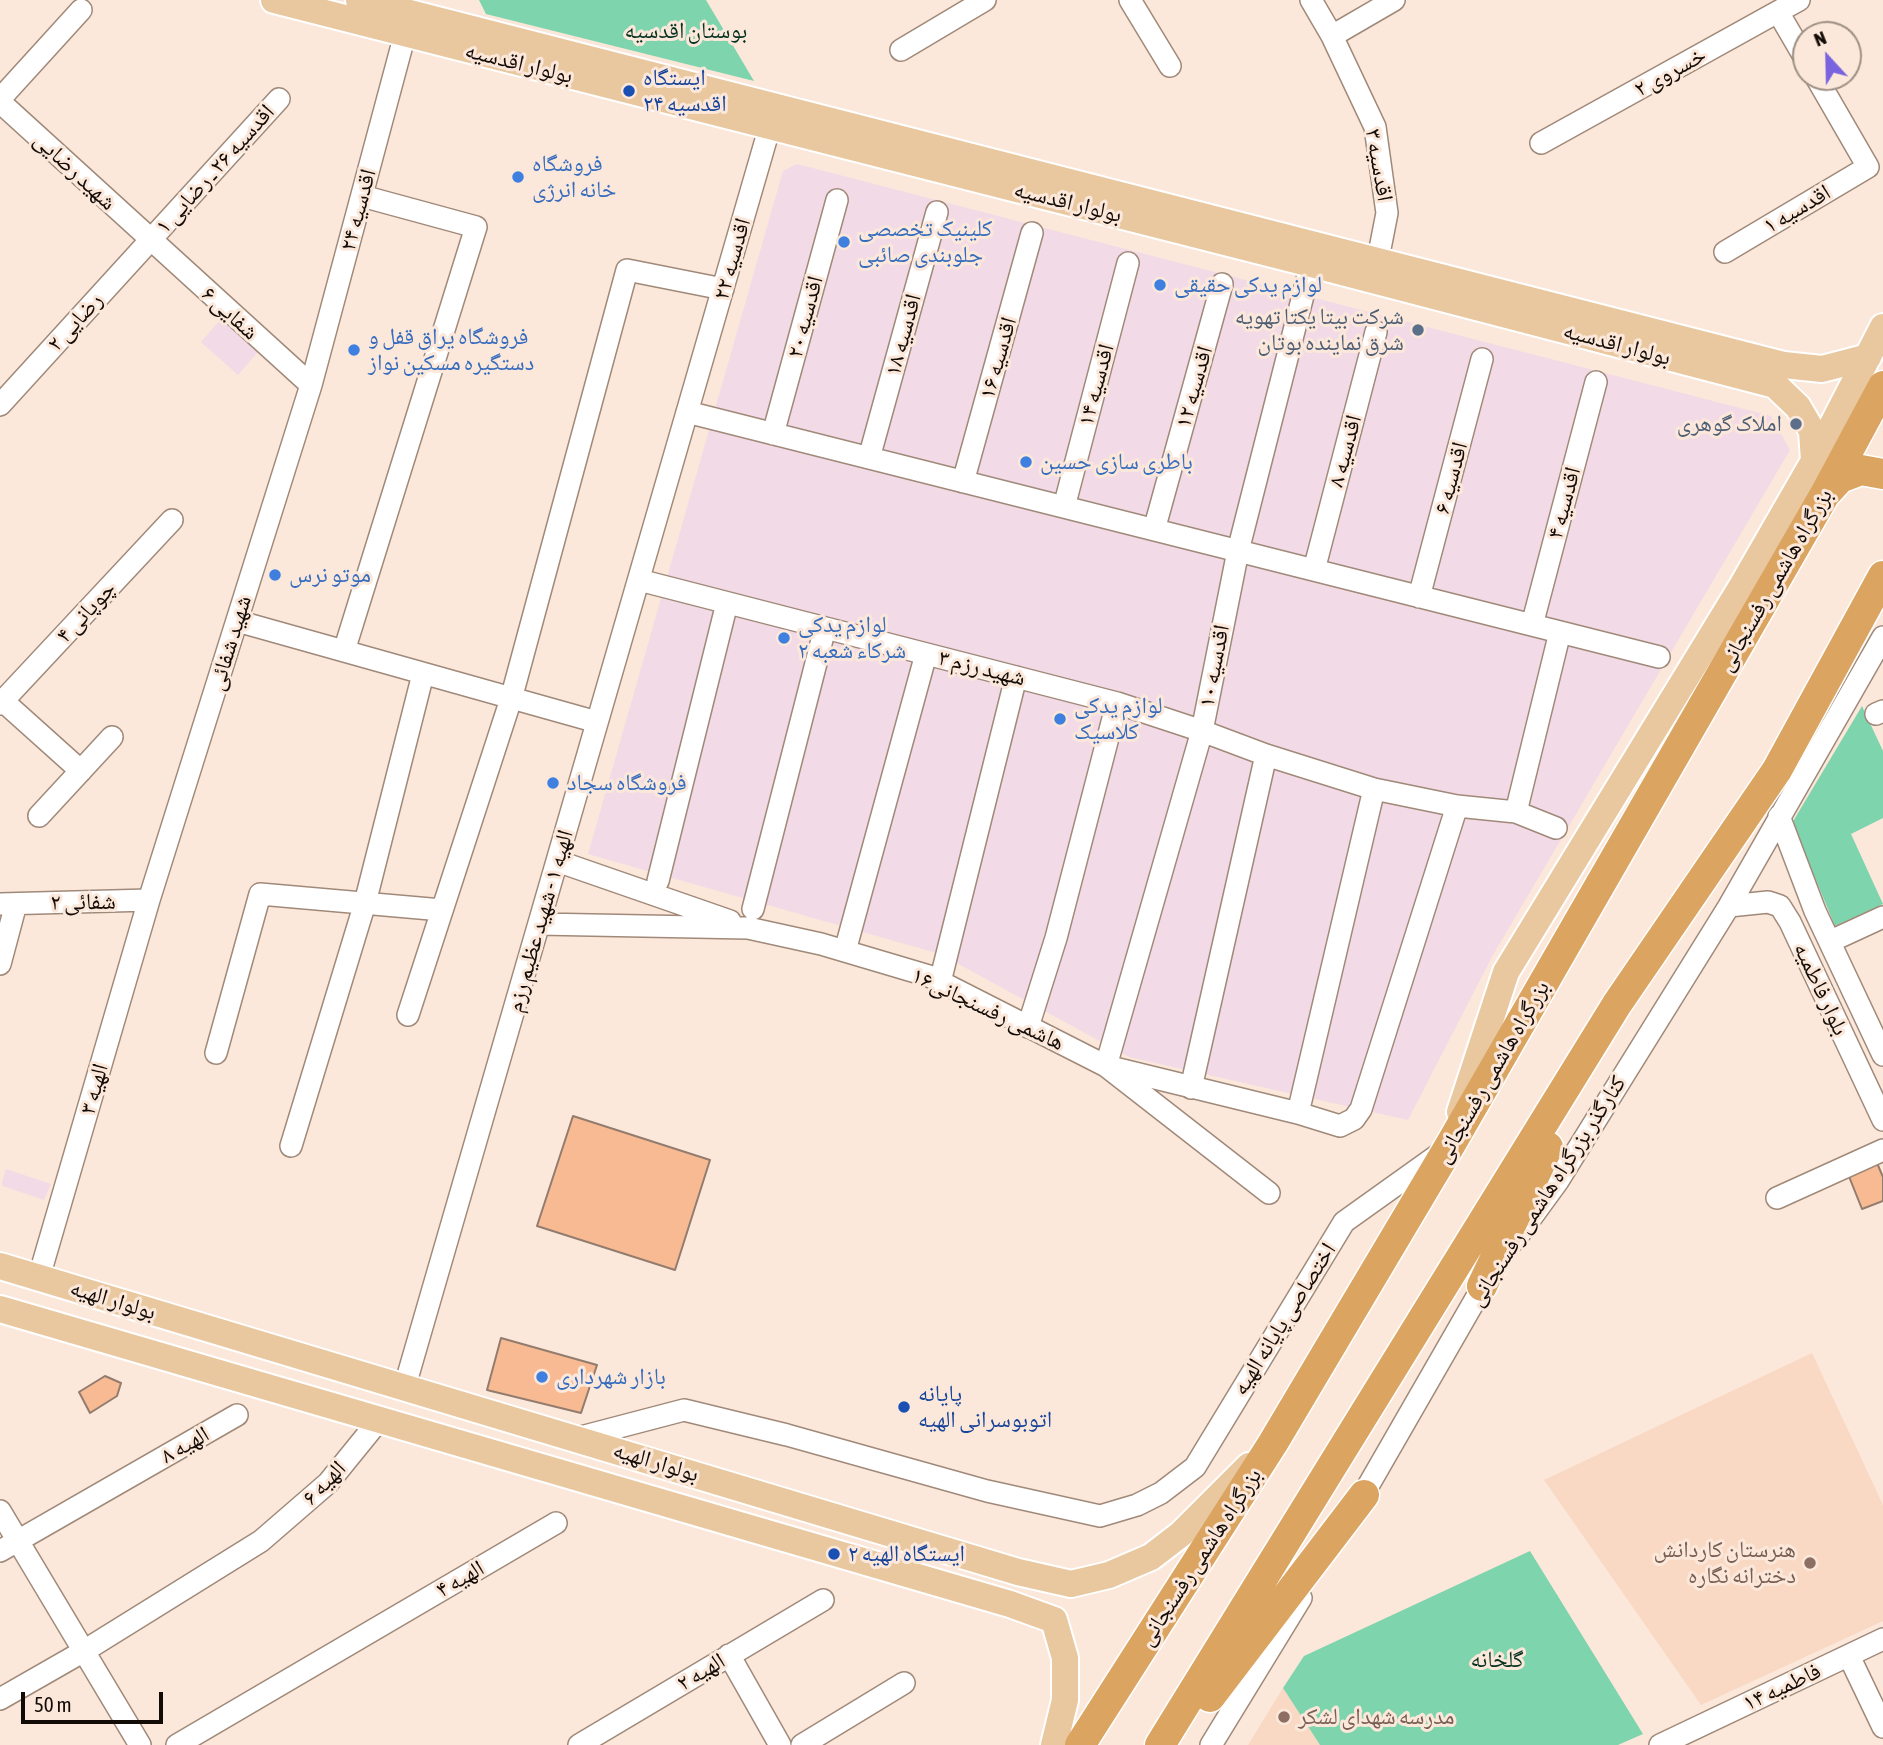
<!DOCTYPE html>
<meta charset="utf-8">
<style>
body{margin:0}
#map{position:relative;width:1883px;height:1745px;overflow:hidden;background:#fbe8da;font-family:"Asap Condensed",sans-serif}
canvas{display:block}
.north{position:absolute;left:1792px;top:21px;width:70px;height:70px;box-sizing:border-box;background:#fbe8da;border:2px solid #9e9085;border-radius:50%;rotate:338deg;font-size:19px;font-weight:700;line-height:28px;text-align:center;color:#130b06}
.north::after{content:'';display:block;margin:auto;width:24px;height:32px;background:#7a63de;clip-path:polygon(50% 0,100% 100%,50% 72%,0 100%)}
.scale{position:absolute;left:21px;top:1692px;width:142px;height:32px;box-sizing:border-box;border:4px solid #130b06;border-top:0;padding-left:9px;font-size:21px;line-height:24px;white-space:nowrap;color:#130b06;-webkit-text-stroke:5px #fbe8da;paint-order:stroke}
</style>
<div id="map">
<canvas width="1883" height="1745"></canvas>
<div class="north">N</div>
<div class="scale">50 m</div>
</div>
<script>
const ctx = document.querySelector('canvas').getContext('2d');
ctx.lineJoin = 'round';
function fill(path, color) {
  ctx.fillStyle = color;
  ctx.fill(path, 'evenodd');
}
function poly(rows) {
  const path = new Path2D();
  for (const r of rows) {
    path.moveTo(r[0], r[1]);
    for (let i = 2; i < r.length; i += 2) path.lineTo(r[i], r[i + 1]);
  }
  return path;
}
function strokePath(path, color, width, dash) {
  ctx.strokeStyle = color;
  ctx.lineWidth = width;
  ctx.lineCap = dash ? 'butt' : 'round';
  ctx.setLineDash(dash || []);
  ctx.stroke(path);
}
function write(font, color, halo, rows, align = 'center') {
  ctx.font = font + ' "Asap Condensed","Noto Naskh Arabic",sans-serif';
  ctx.lineWidth = 6;
  ctx.setLineDash([]);
  ctx.textBaseline = 'middle';
  ctx.strokeStyle = halo;
  ctx.fillStyle = color;
  for (const [text, x, y, turn = 0] of rows) {
    ctx.save();
    ctx.translate(x, y);
    ctx.rotate((+turn || 0) * Math.PI / 180);
    ctx.textAlign = isNaN(turn) ? turn : align;
    if (halo) ctx.strokeText(text, 0, 0);
    ctx.fillText(text, 0, 0);
    ctx.restore();
  }
}
const commercial = poly([
 [797,164,1771,416,1790,450,1493,955,1408,1120,1129,1057,940,954,588,854,783,171],
 [221,319,258,352,238,375,201,342],
 [6,1169,51,1184,44,1200,3,1186,2,1182]
]);
const built = poly([
 [1812,1353,1883,1505,1883,1621,1701,1705,1544,1480],
 [1283,1688,1320,1745,1248,1745]
]);
const green = poly([
 [479,0,706,0,754,81,486,14],
 [1862,706,1883,751,1883,818,1851,834,1883,904,1835,926,1792,823],
 [1530,1551,1643,1734,1618,1745,1320,1745,1283,1688,1304,1656]
]);
const building = poly([
 [573,1116,710,1160,675,1270,537,1226,573,1116],
 [1877,1163,1883,1177,1883,1201,1862,1209,1848,1174,1877,1163],
 [501,1338,597,1365,581,1413,487,1390,501,1338],
 [105,1376,121,1383,117,1396,90,1413,79,1392,105,1376]
]);
const minor = poly([
 [1130,0,1170,66],
 [1311,0,1332,36,1375,127,1387,213,1378,259],
 [1778,12,1806,60],
 [1332,36,1394,0],
 [901,50,985,0],
 [0,99,81,10],
 [0,102,311,385],
 [1541,143,1799,0],
 [1725,252,1868,167,1816,77],
 [1311,264,1238,551,1202,731,1106,1066,1298,1113,1340,1126,1354,1119,1361,1109,1457,806],
 [0,405,279,99],
 [687,412,1659,657],
 [773,434,837,200],
 [869,458,937,212],
 [963,482,1032,233],
 [1064,507,1128,263],
 [1154,530,1222,284],
 [1314,570,1376,332],
 [639,580,1117,703,1202,731,1266,755,1374,789,1457,806,1516,812,1556,828],
 [1419,597,1482,359],
 [237,621,597,722],
 [1532,625,1596,382],
 [344,651,476,227,362,196],
 [3,701,81,771],
 [0,704,172,520],
 [1876,714,1883,711],
 [1516,812,1560,632],
 [39,816,112,737],
 [1779,816,1815,911,1883,1055],
 [557,861,730,921],
 [658,881,727,603],
 [0,904,149,900],
 [1729,906,1768,902,1780,906,1790,922,1883,1120],
 [753,909,825,628],
 [539,924,748,928,821,944,929,976,1106,1066,1269,1193],
 [1831,941,1883,917],
 [845,951,926,654],
 [0,964,16,904],
 [940,982,1016,677],
 [408,1015,511,699,627,270,723,289],
 [1028,1027,1056,938,1117,703],
 [216,1053,260,894,442,910],
 [1191,1088,1266,755],
 [1298,1113,1374,789],
 [291,1146,365,903,423,674],
 [1777,1198,1883,1150],
 [1515,1240,1558,1181,1729,906,1883,637],
 [39,1277,149,900,311,385,405,34],
 [404,1389,774,112],
 [577,1438,684,1410,787,1435,987,1491,1100,1516,1137,1505,1161,1493,1195,1467,1344,1222,1442,1152],
 [1356,1507,1490,1274],
 [0,1511,140,1745],
 [0,1551,237,1415],
 [729,1655,780,1745],
 [1849,1656,1883,1727],
 [0,1699,84,1651,261,1541,328,1483,380,1419],
 [177,1745,556,1523],
 [579,1745,823,1600],
 [802,1745,904,1683],
 [1211,1745,1301,1598],
 [1660,1745,1883,1639]
]);
const major = poly([
 [274,0,1311,264,1775,385,1798,407,1812,431,1814,461],
 [359,0,1784,365,1822,369,1868,357],
 [1460,1112,1506,972,1742,586,1814,461,1883,327],
 [0,1266,1018,1572,1071,1584,1109,1575,1151,1557,1181,1534,1249,1466],
 [0,1309,1010,1604,1054,1620],
 [1054,1745,1065,1700,1065,1658,1054,1620]
]);
const highway = poly([
 [1828,491,1840,478,1861,470,1883,474],
 [1482,1286,1548,1147],
 [1210,1697,1364,1495],
 [1080,1745,1273,1443,1449,1147,1825,494,1883,386],
 [1160,1745,1617,1004,1777,770,1883,576]
]);
const markers = [
 [629,91,7,"#1a4fb4"],
 [518,177,7,"#3f7fe0"],
 [844,242,7,"#3f7fe0"],
 [1160,285,7,"#3f7fe0"],
 [1418,330,7,"#5c6f8a"],
 [354,350,7,"#3f7fe0"],
 [1796,424,7,"#5c6f8a"],
 [1026,462,7,"#3f7fe0"],
 [275,575,7,"#3f7fe0"],
 [784,638,7,"#3f7fe0"],
 [1060,719,7,"#3f7fe0"],
 [553,783,7,"#3f7fe0"],
 [542,1377,7,"#3f7fe0"],
 [904,1407,7,"#1a4fb4"],
 [834,1554,7,"#1a4fb4"],
 [1810,1563,7,"#8d6e63"],
 [1284,1717,7,"#8d6e63"]
];
const parkNames = [
 ["بوستان اقدسیه",686,31],
 ["گلخانه",1497,1660]
];
const streetNames = [
 ["بولوار اقدسیه",519,63,14],
 ["خسروی ۲",1670,72,-29],
 ["اقدسیه ۳",1379,165,80],
 ["اقدسیه ۲۶ ـ رضایی ۱",215,169,-48],
 ["شهید رضایی",75,171,43],
 ["بولوار اقدسیه",1068,202,14],
 ["اقدسیه ۱",1797,209,-31],
 ["اقدسیه ۲۴",358,210,-75],
 ["اقدسیه ۲۲",732,259,-74],
 ["شفایی ۶",230,313,42],
 ["اقدسیه ۲۰",805,317,-75],
 ["رضایی ۲",75,322,-48],
 ["اقدسیه ۱۸",903,335,-75],
 ["بولوار اقدسیه",1617,344,15],
 ["اقدسیه ۱۶",998,358,-74],
 ["اقدسیه ۱۴",1096,385,-75],
 ["اقدسیه ۱۲",1194,387,-74],
 ["اقدسیه ۸",1345,451,-75],
 ["اقدسیه ۶",1451,478,-75],
 ["اقدسیه ۴",1564,503,-75],
 ["بزرگراه هاشمی رفسنجانی",1775,580,-60],
 ["چوپانی ۴",86,612,-47],
 ["شهید شفائی",230,643,-73],
 ["اقدسیه ۱۰",1214,666,-79],
 ["شهید رزم ۳",982,668,14],
 ["شفائی ۲",83,902,-1],
 ["الهیه ۱ - شهید عظیم رزم",540,921,-74],
 ["بلوار فاطمیه",1821,989,65],
 ["هاشمی رفسنجانی۱۶",988,1009,25],
 ["بزرگراه هاشمی رفسنجانی",1492,1072,-60],
 ["الهیه ۳",94,1089,-74],
 ["کنارگذر بزرگراه هاشمی رفسنجانی",1547,1191,-57],
 ["بولوار الهیه",113,1300,17],
 ["اختصاصی پایانه الهیه",1284,1319,-58],
 ["الهیه ۸",185,1445,-30],
 ["بولوار الهیه",656,1462,17],
 ["الهیه ۶",324,1483,-46],
 ["بزرگراه هاشمی رفسنجانی",1200,1557,-57],
 ["الهیه ۴",460,1579,-30],
 ["الهیه ۲",701,1672,-31],
 ["فاطمیه ۱۴",1782,1687,-25]
];
const transitNames = [
 ["ایستگاه",643,78],
 ["اقدسیه ۲۴",643,104],
 ["پایانه",918,1394],
 ["اتوبوسرانی الهیه",918,1420],
 ["ایستگاه الهیه ۲",848,1554]
];
const shopNames = [
 ["فروشگاه",532,164],
 ["خانه انرژی",532,190],
 ["کلینیک تخصصی",858,229],
 ["جلوبندی صائبی",858,255],
 ["لوازم یدکی حقیقی",1174,285],
 ["فروشگاه یراق قفل و",368,337],
 ["دستگیره مسکین نواز",368,363],
 ["باطری سازی حسین",1040,462],
 ["موتو نرس",289,575],
 ["لوازم یدکی",798,625],
 ["شرکاء شعبه ۲",798,651],
 ["لوازم یدکی",1074,706],
 ["کلاسیک",1074,732],
 ["فروشگاه سجاد",567,783],
 ["بازار شهرداری",556,1377]
];
const serviceNames = [
 ["شرکت بیتا یکتا تهویه",1404,317],
 ["شرق نماینده بوتان",1404,343],
 ["املاک گوهری",1782,424]
];
const educationNames = [
 ["هنرستان کاردانش",1796,1550],
 ["دخترانه نگاره",1796,1576],
 ["مدرسه شهدای لشکر",1298,1717,"left"]
];
fill(commercial, '#f2dae6');
fill(built, '#f9d9c3');
fill(green, '#7ed4ad');
fill(building, '#f8ba93');
strokePath(building, '#937c6e', 2);
strokePath(minor, '#a08979', 24);
strokePath(major, '#fff', 30);
strokePath(highway, '#fff', 33);
strokePath(minor, '#fff', 21);
strokePath(major, '#e9c8a0', 26);
strokePath(highway, '#dba460', 30);
for (const [x, y, r, color] of markers) {
  const dot = new Path2D();
  dot.arc(x, y, r, 0, 2 * Math.PI);
  ctx.fillStyle = color;
  ctx.fill(dot);
  strokePath(dot, '#fbe8da', 2.5);
}
write('23px', '#053221', '#fbe8da', parkNames);
write('23px', '#130b06', '#fbe8da', streetNames);
write('23px', '#164399', '#fbe8da', transitNames, 'left');
write('23px', '#366cbe', '#fbe8da', shopNames, 'left');
write('23px', '#4e5e75', '#fbe8da', serviceNames, 'right');
write('23px', '#785e54', '#fbe8da', educationNames, 'right');
</script>
